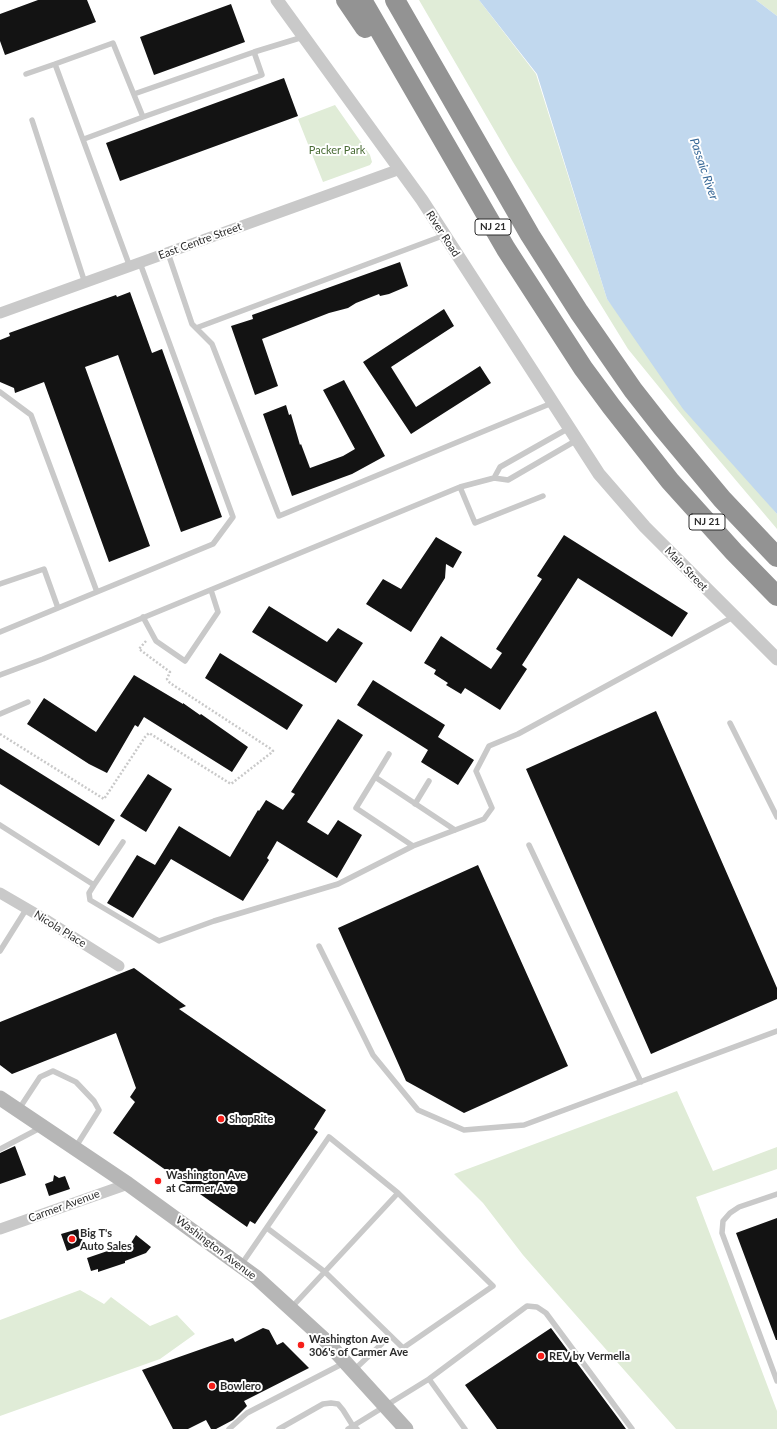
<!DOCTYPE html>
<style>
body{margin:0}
canvas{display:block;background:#fff}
</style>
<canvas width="777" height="1429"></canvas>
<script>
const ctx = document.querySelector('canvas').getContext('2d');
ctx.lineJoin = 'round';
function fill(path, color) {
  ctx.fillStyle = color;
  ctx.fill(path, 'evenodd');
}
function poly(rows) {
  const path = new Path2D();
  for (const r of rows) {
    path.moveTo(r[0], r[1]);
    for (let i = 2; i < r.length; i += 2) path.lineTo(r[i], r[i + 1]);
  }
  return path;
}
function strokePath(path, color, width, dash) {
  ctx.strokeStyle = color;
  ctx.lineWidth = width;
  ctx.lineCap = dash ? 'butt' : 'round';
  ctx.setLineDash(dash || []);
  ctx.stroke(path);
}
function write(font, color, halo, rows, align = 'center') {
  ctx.font = font + ' Lato,sans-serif';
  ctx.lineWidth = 4;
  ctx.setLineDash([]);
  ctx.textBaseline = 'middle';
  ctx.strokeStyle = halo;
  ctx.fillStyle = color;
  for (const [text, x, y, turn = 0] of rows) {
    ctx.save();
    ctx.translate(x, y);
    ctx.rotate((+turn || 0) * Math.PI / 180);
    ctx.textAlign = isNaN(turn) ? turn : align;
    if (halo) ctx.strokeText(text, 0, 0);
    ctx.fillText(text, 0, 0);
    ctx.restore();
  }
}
const green = poly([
 [419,0,479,0,536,74,607,299,777,514,777,529,707,446,628,349,513,162],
 [756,0,777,0,777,17,777,16],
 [335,105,370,155,372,162,370,165,323,182,298,119],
 [677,1091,713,1171,777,1147,777,1169,696,1197,777,1411,777,1429,676,1429,523,1255,483,1203,454,1174],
 [80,1290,104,1304,111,1297,150,1326,177,1315,195,1334,160,1359,0,1416,0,1320]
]);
const water = poly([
 [479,0,756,0,777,16,777,514,683,409,607,299,537,74]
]);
const building = poly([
 [38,0,87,0,96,22,5,55,0,41,0,14],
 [231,4,245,42,154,75,140,37],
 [284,78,298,116,120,181,106,143],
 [400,262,408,286,389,294,380,296,379,294,356,303,348,308,329,313,262,339,278,386,255,395,231,326,253,319,252,315],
 [130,292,152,353,162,349,222,517,181,532,118,355,85,367,150,546,109,562,44,382,15,393,14,388,0,382,0,340,10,336,9,333,76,309,116,295,117,297],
 [444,309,454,326,391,367,416,407,480,366,491,383,411,434,363,362],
 [344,380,385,456,352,474,292,496,263,414,286,405,289,415,291,414,300,445,301,444,310,468,343,456,355,449,323,390],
 [564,535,688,613,672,637,578,578,522,665,527,669,500,710,465,688,461,694,446,685,448,683,434,674,436,670,424,663,441,636,491,669,502,653,496,649,542,579,537,576],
 [436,537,462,552,453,568,446,564,445,578,411,632,366,604,383,579,401,589],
 [269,606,327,642,338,628,363,643,336,683,252,632],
 [220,653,303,705,287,730,205,678],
 [134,675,183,704,183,703,200,715,201,714,248,747,232,772,144,717,138,727,135,725,107,773,89,764,27,724,44,698,96,732],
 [373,680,445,725,438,737,474,760,458,785,421,762,428,750,357,705],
 [656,711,777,988,777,999,651,1054,526,769],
 [338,719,363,735,307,822,328,835,338,820,362,835,337,878,277,841,267,858,269,860,243,901,171,859,133,918,107,903,137,855,155,865,179,826,230,857,258,810,259,811,266,800,283,810,295,794,291,792],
 [0,748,115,820,99,846,0,784],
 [148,774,172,789,146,832,120,816],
 [478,865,568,1066,464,1113,406,1081,338,928],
 [134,968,186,1006,179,1009,326,1110,314,1129,318,1132,255,1224,250,1221,247,1227,113,1133,135,1102,130,1097,136,1088,116,1033,12,1074,0,1065,0,1022],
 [15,1146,26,1175,0,1184,0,1153],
 [54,1175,59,1178,65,1176,70,1189,49,1196,45,1184,53,1181],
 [777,1218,777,1340,776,1340,736,1233],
 [78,1229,84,1244,67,1251,61,1234],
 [136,1235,151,1247,146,1253,125,1261,125,1263,98,1272,98,1269,91,1271,87,1258,131,1243],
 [263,1328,269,1330,277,1345,283,1342,309,1368,244,1401,247,1406,233,1420,216,1429,211,1429,206,1420,188,1429,173,1429,142,1370,233,1338,235,1342],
 [551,1328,618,1418,626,1429,497,1429,465,1385]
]);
const path = poly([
 [0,734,104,799,145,737,149,733,231,784,271,753,273,751,271,749,170,683,167,679,170,672,139,649,146,641]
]);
const service = poly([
 [26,74,55,64],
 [134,94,254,52],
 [32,120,85,283],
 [84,139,143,117],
 [168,253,192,324,212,344,279,516,552,403],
 [130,267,55,64,113,43,143,117,262,75,254,52,303,37],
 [196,328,445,235],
 [0,392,31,415,97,592],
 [494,478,500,467,569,428],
 [460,487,475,523,543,496],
 [0,584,44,569,58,608],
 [143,617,156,641,185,661,218,612,211,590],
 [0,632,213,544,233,517,140,263],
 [0,675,43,659,460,487,494,478,508,480,577,440],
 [0,714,28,702],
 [730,723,777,817],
 [375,777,389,754],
 [415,804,429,781],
 [0,825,94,885,89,893,90,900,159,941,214,921,338,884,413,846,484,819,492,808,476,771,489,746,518,734,733,617],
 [529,845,641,1082],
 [413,846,356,808,375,777,455,830],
 [94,885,123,842],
 [319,946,373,1055,418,1110,464,1130,524,1125,777,1031],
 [0,951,27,908],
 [19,1109,40,1077,53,1071,76,1082,94,1101,99,1110,75,1148],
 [0,1149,42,1127],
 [777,1194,739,1207,730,1213,723,1221,722,1233,777,1381],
 [241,1265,329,1137,398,1193,493,1286,403,1348,325,1272,267,1228],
 [291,1308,398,1193],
 [354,1370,390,1336],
 [429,1379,465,1429],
 [229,1429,247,1413,344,1363],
 [279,1429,323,1404,331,1403,338,1404,343,1410,353,1426,357,1429],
 [348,1429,429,1379,527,1306,537,1307,546,1313,632,1429]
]);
const minor = poly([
 [0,313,400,169],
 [0,893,43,918,119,966],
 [0,1229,128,1184]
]);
const tertiary = poly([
 [277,0,422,200,599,474,645,527,777,659]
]);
const secondary = poly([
 [0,1098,128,1184,256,1277,325,1340,406,1429]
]);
const motorway = poly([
 [346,0,365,28],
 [362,0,506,249,583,368,611,406,670,481,734,552,777,596],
 [395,0,530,235,579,312,633,390,662,427,722,499,777,557]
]);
const markers = [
 [221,1119,4,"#f61f1a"],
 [158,1181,4,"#f61f1a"],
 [72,1239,4,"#f61f1a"],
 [301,1345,4,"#f61f1a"],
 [541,1356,4,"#f61f1a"],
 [212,1386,4,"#f61f1a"]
];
const shields = [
 [493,227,36],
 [707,522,36]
];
const shieldNames = [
 ["NJ 21",493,227],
 ["NJ 21",707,522]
];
const parkNames = [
 ["Packer Park",337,150]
];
const streetNames = [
 ["River Road",443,234,57],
 ["East Centre Street",200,241,-20],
 ["Main Street",686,569,46],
 ["Nicola Place",60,929,32],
 ["Carmer Avenue",64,1206,-20],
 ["Washington Avenue",216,1248,37]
];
const poiNames = [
 ["ShopRite",229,1119],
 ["Washington Ave",166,1175],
 ["at Carmer Ave",166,1188],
 ["Big T's",80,1233],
 ["Auto Sales",80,1246],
 ["Washington Ave",309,1339],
 ["306's of Carmer Ave",309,1352],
 ["REV by Vermella",549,1356],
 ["Bowlero",220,1386]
];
const waterNames = [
 ["Passaic River",704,169,71]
];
fill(green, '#e0ecd7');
fill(water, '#c1d8ee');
fill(building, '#131313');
strokePath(path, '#c9c9c9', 2.5, [2, 2]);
strokePath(service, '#c9c9c9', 5.5);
strokePath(minor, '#c9c9c9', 11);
strokePath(tertiary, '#c9c9c9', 13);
strokePath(secondary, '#b6b6b6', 15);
strokePath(motorway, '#939393', 20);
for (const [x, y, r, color] of markers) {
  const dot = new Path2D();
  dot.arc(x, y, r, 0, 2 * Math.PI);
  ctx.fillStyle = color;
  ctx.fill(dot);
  strokePath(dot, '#fff', 1.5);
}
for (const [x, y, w] of shields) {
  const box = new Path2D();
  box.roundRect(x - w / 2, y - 8, w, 16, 3);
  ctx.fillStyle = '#fff';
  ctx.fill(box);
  strokePath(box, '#2c2c2c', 1);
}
write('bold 10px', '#2c2c2c', null, shieldNames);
write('11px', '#496b35', '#fff', parkNames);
write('11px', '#2c2c2c', '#fff', streetNames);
write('bold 11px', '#2c2c2c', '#fff', poiNames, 'left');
write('italic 12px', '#336595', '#fff', waterNames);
</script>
